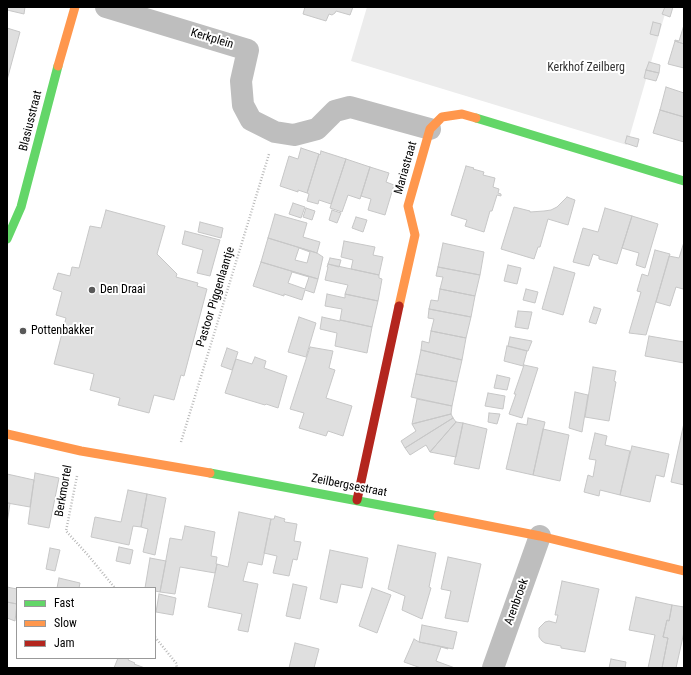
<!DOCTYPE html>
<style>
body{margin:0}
#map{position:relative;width:691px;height:675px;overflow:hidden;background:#fff;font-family:"Roboto Condensed",sans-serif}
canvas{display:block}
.frame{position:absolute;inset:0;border:8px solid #000;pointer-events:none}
.legend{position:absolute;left:16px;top:587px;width:140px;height:72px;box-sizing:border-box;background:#fff;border:1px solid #999;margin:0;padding:5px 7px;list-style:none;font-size:12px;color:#000}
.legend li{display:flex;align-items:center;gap:8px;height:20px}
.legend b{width:20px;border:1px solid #999}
</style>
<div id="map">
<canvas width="691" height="675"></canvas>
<div class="frame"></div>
<ul class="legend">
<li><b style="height:5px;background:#63d668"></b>Fast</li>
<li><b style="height:5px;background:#ff974d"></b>Slow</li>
<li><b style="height:5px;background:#b3261e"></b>Jam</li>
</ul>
</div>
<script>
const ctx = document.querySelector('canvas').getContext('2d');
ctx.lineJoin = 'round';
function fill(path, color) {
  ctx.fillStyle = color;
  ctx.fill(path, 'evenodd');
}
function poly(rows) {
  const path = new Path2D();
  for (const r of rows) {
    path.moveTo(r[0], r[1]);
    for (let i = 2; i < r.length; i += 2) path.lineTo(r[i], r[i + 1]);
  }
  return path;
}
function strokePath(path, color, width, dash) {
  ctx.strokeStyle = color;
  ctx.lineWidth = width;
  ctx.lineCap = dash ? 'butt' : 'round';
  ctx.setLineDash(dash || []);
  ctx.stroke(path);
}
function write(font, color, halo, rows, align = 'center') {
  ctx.font = font + ' "Roboto Condensed",sans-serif';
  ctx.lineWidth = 4;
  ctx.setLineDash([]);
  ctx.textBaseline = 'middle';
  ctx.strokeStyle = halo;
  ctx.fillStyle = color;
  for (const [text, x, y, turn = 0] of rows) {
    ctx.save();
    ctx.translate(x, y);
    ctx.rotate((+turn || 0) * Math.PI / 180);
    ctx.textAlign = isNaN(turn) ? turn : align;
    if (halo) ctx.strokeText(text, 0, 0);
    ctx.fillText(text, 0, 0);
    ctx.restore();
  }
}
const green = poly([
 [367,7,667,7,627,145,351,61]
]);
const building = poly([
 [7,7,25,7,24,14,7,10,7,7],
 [305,7,353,7,350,15,336,11,335,13,332,15,329,14,326,21,303,14,305,7],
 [665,7,673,7,670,17,662,14,665,7],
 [653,22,661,24,658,36,650,34,653,22],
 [684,25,684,44,675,41,675,40,679,41,684,25],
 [7,28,20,32,7,80,7,28],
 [675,41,684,44,684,68,668,64,675,41],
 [649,62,660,65,659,73,646,70,649,62],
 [646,70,659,73,656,81,644,78,646,70],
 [666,87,684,93,684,117,660,110,666,87],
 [660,110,684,117,684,142,653,133,660,110],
 [627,136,639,139,637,147,625,143,627,136],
 [301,148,319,154,307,193,298,190,298,192,280,186,289,156,298,159,301,148],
 [321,151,346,159,331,204,319,200,318,204,307,201,309,194,307,193,319,154,320,155,321,151],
 [346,159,370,167,360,199,348,195,342,212,330,208,346,159],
 [466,166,474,168,473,169,484,172,483,175,495,178,493,187,499,189,498,193,501,194,501,196,497,195,492,211,490,211,484,232,465,226,467,220,451,215,466,166],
 [370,167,389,173,386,182,394,185,385,215,368,210,371,199,361,196,370,167],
 [567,197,575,200,568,225,548,219,540,247,538,247,534,259,501,249,514,207,530,211,530,212,544,211,551,210,557,207,567,197],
 [293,203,305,207,301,218,289,214,293,203],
 [306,208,315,211,312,220,303,217,306,208],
 [605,208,632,216,617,264,599,259,599,256,593,254,589,266,573,262,583,228,598,232,605,208],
 [106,210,165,226,157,254,177,274,176,277,198,283,197,286,207,289,184,376,181,375,174,400,154,395,149,413,118,405,120,398,90,390,94,374,54,364,66,318,56,315,62,292,53,289,58,273,70,276,72,267,79,268,90,226,101,228,106,210],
 [332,210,341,213,337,223,329,220,332,210],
 [275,214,307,223,303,237,320,242,317,253,268,238,275,214],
 [632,216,658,224,645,268,636,265,639,253,622,248,632,216],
 [356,217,367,220,363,232,352,228,356,217],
 [200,222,223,228,221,238,198,232,200,222],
 [185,231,220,240,210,276,197,273,203,250,182,244,185,231],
 [268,238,317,253,323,257,318,279,261,262,268,238],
 [299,248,310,252,307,263,295,260,299,248],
 [344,241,375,247,373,255,383,257,379,275,351,269,353,260,341,257,344,241],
 [684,242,684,286,683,289,676,287,670,306,656,302,669,256,679,258,684,242],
 [443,243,484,252,480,275,438,267,443,243],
 [655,250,670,254,646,335,629,333,641,292,637,291,642,274,648,276,655,250],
 [330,258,341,260,339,267,328,264,330,258],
 [261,262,318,279,314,293,305,290,302,300,284,294,284,296,253,286,261,262],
 [292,272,309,277,305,289,288,283,292,272],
 [328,264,379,275,379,278,382,279,378,301,345,294,348,285,325,280,328,267,327,267,328,264],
 [508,265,521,268,517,284,504,281,508,265],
 [438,267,480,275,475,296,440,289,443,277,436,276,438,267],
 [554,267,575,273,563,315,542,309,554,267],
 [440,289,475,296,471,317,429,309,431,300,438,301,440,289],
 [526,289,538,292,535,303,523,300,526,289],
 [327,294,345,298,345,294,378,301,372,327,340,320,342,309,325,306,327,294],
 [594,307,601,309,596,324,589,322,594,307],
 [429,309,471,317,466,338,431,331,434,319,428,318,429,309],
 [518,311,532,312,528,329,515,327,518,311],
 [299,317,316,323,306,357,288,352,299,317],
 [322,317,340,321,340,320,372,327,367,353,335,346,337,333,320,329,322,317],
 [431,331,466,338,462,360,421,350,422,341,429,343,431,331],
 [649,336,684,342,684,363,645,356,649,336],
 [510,337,532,341,528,351,508,346,510,337],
 [507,346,527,351,523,366,504,361,507,346],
 [310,347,333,351,329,368,335,370,326,398,352,406,343,436,328,431,326,436,299,428,304,413,290,409,310,347],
 [227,348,238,352,232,370,221,366,227,348],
 [421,350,462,360,457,382,416,374,421,350],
 [255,357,266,361,264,368,287,376,278,408,266,404,265,405,225,393,236,359,252,364,255,357],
 [524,365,538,368,522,418,509,414,516,394,514,394,524,365],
 [593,367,616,371,614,381,616,382,609,421,585,417,593,367],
 [416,374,457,382,452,406,411,397,416,374],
 [497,375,510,378,507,390,494,388,497,375],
 [575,392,588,395,582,432,569,428,575,392],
 [488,393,505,396,503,409,485,406,488,393],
 [417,399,452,406,451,414,412,424,417,399],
 [489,413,500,414,497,424,488,422,489,413],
 [451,414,453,418,405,448,401,441,416,431,412,424,451,414],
 [453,418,456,422,430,452,426,445,410,455,405,448,453,418],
 [528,418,545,422,533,475,506,469,517,423,527,425,528,418],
 [456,422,463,423,456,457,430,452,456,422],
 [463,423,487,429,479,469,454,464,463,423],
 [684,423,684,485,671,482,684,423],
 [543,429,569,435,560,481,533,475,543,429],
 [595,433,607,436,605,445,630,451,620,495,600,490,599,496,584,492,588,475,593,477,596,460,589,459,595,433],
 [632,446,669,454,664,477,656,475,650,502,620,495,632,446],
 [35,473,59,478,49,528,28,524,35,473],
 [7,474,34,480,30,507,7,503,7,474],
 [128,490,147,494,141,527,133,526,129,545,91,537,95,517,121,522,128,490],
 [147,494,166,498,155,555,143,552,148,529,141,527,147,494],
 [7,503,10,503,7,524,7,503],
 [239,512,271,519,262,565,248,562,243,581,258,584,248,632,238,630,242,614,208,607,217,564,228,567,239,512],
 [275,516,285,519,284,521,285,522,297,524,294,541,301,542,297,560,293,559,289,576,273,573,277,556,264,553,271,519,274,519,275,516],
 [185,526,215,532,211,556,217,557,216,564,217,564,215,573,180,567,175,594,160,592,170,538,182,540,185,526],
 [398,545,436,553,429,587,431,588,422,619,402,610,405,596,388,589,398,545],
 [119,547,133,550,130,564,116,561,119,547],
 [50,548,60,550,55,571,46,569,50,548],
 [330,550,368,558,362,588,341,584,337,603,320,599,330,550],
 [448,557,481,564,468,622,445,618,451,591,441,589,448,557],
 [150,558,166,561,160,592,155,591,155,588,145,588,150,558],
 [59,578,80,583,79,588,57,588,59,578],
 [562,581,599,589,585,652,561,648,561,646,545,643,542,641,539,637,539,628,545,622,549,621,556,623,558,615,555,615,562,581],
 [293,584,307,587,300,619,286,616,293,584],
 [7,587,17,589,17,604,7,602,7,587],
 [372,588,391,595,377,633,359,626,372,588],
 [159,594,176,598,173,615,156,612,159,594],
 [636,597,672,605,669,621,667,620,663,637,668,638,662,668,648,668,655,635,629,630,636,597],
 [7,602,17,604,15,621,7,618,7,602],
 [672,605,684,607,684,632,676,668,662,668,668,638,663,637,667,620,669,621,672,605],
 [422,625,457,632,453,649,419,642,422,625],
 [414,639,419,642,448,648,448,649,441,647,436,661,455,668,421,668,404,662,414,639],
 [295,643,319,649,314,668,289,668,295,643],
 [118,658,129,658,128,660,135,663,134,664,145,668,114,668,118,658],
 [611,659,626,662,625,668,609,668,611,659]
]);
const path = poly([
 [181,442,269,154],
 [77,476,66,531,87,554,115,588],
 [155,637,176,663,177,668]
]);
const street = poly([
 [106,7,248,50,241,81,243,105,251,120,275,132,294,135,317,129,335,111,350,107,430,129],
 [493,668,540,536]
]);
const fast = poly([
 [476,118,684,181],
 [7,239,21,207,58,66],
 [210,473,438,516]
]);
const slow = poly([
 [58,66,75,7],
 [399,306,415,235,408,206,430,129,442,117,462,114,476,118],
 [7,434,81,451,210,473],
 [438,516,540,536,684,571]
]);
const jam = poly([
 [357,500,399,306]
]);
const markers = [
 [92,290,4,"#595959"],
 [23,331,4,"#595959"]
];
const streetNames = [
 ["Kerkplein",212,39,17],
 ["Blasiusstraat",31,121,-76],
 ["Mariastraat",406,168,-74],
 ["Pastoor Piggenlaantje",216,297,-73],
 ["Zeilbergsestraat",349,486,11],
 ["Berkmortel",64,491,-80],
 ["Arenbroek",517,602,-70]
];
const parkNames = [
 ["Kerkhof Zeilberg",586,68]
];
const poiNames = [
 ["Den Draai",100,290],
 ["Pottenbakker",31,331]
];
fill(green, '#ececec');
fill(building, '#dfdfdf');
strokePath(building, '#c7c7c7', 1);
strokePath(path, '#b9b9b9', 2.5, [1, 2]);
strokePath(street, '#bebebe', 22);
strokePath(fast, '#63d668', 9);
strokePath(slow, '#ff974d', 9);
strokePath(jam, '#b3261e', 9);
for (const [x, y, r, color] of markers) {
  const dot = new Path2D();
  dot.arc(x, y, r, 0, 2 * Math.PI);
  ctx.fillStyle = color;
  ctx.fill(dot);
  strokePath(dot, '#fff', 1.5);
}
write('12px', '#000', '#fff', streetNames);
write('12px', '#333', '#fff', parkNames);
write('12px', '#000', '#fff', poiNames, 'left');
</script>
